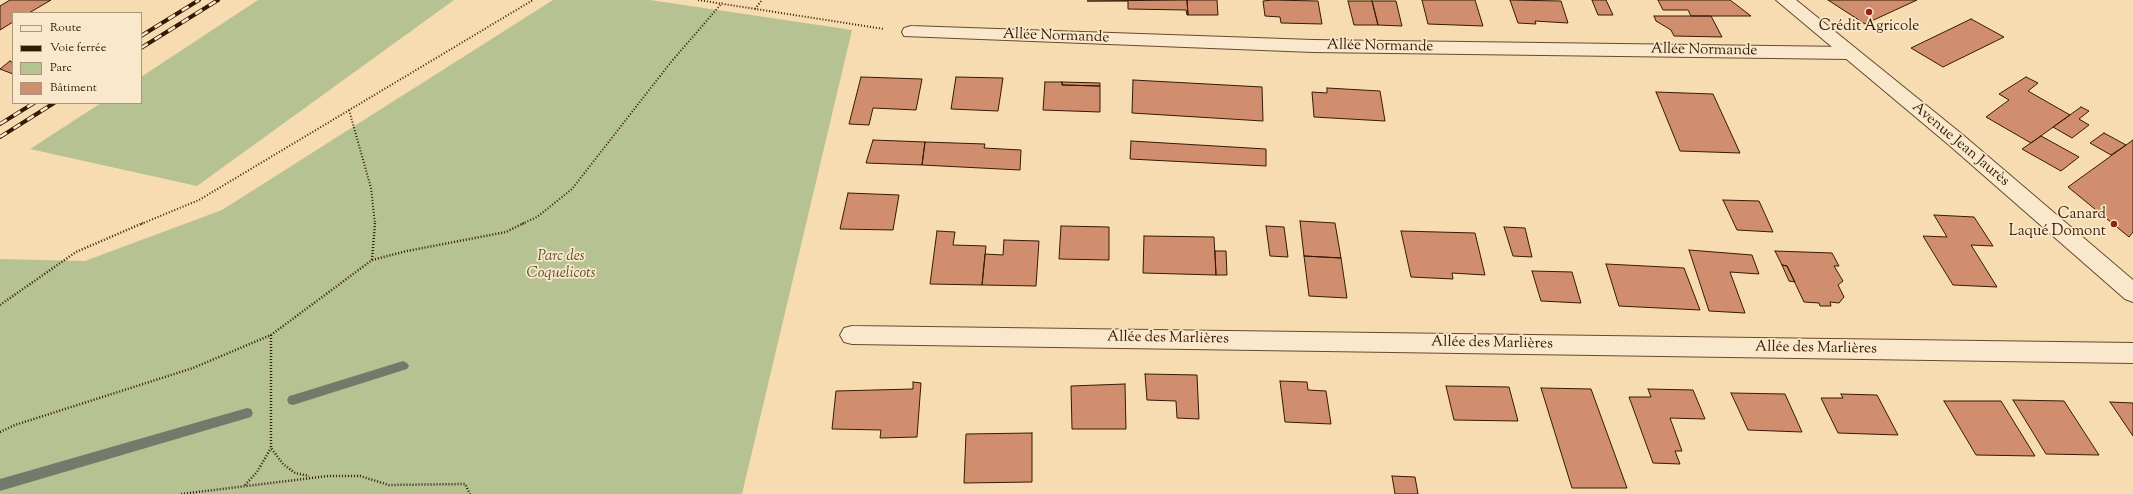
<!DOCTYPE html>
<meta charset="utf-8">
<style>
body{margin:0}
#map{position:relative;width:2133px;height:494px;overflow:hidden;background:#f7dcb1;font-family:"Sorts Mill Goudy",serif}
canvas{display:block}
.legend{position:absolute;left:12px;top:12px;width:130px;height:92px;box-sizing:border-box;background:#fae8cc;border:1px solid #ab967c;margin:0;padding:5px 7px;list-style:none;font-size:12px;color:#351a03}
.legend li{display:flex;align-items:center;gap:8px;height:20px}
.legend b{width:20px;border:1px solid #ab967c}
</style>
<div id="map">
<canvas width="2133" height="494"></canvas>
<ul class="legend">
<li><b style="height:5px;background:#fae8cc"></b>Route</li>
<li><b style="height:5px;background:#351a03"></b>Voie ferrée</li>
<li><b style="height:11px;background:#b6c291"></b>Parc</li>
<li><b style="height:11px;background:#d18e6e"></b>Bâtiment</li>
</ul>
</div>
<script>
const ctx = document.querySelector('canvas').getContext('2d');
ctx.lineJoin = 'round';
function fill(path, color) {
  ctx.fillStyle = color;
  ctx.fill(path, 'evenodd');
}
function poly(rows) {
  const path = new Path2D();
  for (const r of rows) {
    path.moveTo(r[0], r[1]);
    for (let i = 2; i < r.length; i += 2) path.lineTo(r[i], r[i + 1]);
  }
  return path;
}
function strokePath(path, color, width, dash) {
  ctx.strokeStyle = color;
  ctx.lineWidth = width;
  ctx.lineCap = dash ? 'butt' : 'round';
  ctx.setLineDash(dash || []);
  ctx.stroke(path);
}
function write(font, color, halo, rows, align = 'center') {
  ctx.font = font + ' "Sorts Mill Goudy",serif';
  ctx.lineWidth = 3.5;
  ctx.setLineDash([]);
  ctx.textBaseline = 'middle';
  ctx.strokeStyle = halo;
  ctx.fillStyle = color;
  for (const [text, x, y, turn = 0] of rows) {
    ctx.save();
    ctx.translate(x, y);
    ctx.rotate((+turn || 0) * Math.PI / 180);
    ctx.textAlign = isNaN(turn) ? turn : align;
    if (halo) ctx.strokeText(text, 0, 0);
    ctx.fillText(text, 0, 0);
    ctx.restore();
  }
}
const green = poly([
 [258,0,454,0,197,186,30,149,101,103,141,103,141,77],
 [553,0,650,0,852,30,742,494,0,494,0,259,85,261,222,210]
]);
const stream = poly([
 [403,361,407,363,409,366,407,369,293,405,289,404,287,400,289,396,293,395,403,361],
 [247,408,251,409,253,413,251,417,0,491,0,479,247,408]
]);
const building = poly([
 [10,0,51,0,29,13,13,13,13,22,0,30,0,6,10,0],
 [1187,0,1188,15,1187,15,1186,10,1128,9,1128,1,1087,1,1187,0],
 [1187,0,1217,0,1218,15,1188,15,1187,0],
 [1272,0,1318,1,1322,24,1281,23,1280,17,1265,16,1263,1,1272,0],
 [1422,0,1475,0,1483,26,1428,24,1422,0],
 [1510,0,1561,1,1568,23,1535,21,1536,24,1518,23,1510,0],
 [1592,0,1606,0,1613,15,1598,15,1592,0],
 [1658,0,1730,0,1751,16,1691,16,1688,10,1663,10,1658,0],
 [1828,0,1917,0,1865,24,1828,0],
 [1348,1,1372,1,1378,25,1354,25,1348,1],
 [1372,1,1396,1,1402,26,1378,25,1372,1],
 [1654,16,1711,16,1722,37,1674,36,1671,30,1656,21,1654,16],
 [1971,19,2004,37,1943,67,1911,48,1971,19],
 [10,61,13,63,13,74,0,69,10,61],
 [861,77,922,79,916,110,873,108,869,125,849,124,861,77],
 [956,77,1003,78,998,111,951,109,956,77],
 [2026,77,2038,83,2028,91,2070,115,2031,143,1986,117,2009,100,1999,94,2026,77],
 [1133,80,1262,87,1263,121,1132,113,1133,80],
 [1045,82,1062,82,1062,85,1100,86,1100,112,1043,110,1045,82],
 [1062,82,1100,83,1100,86,1062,85,1062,82],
 [1327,88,1380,91,1385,121,1314,117,1312,92,1327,93,1327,88],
 [1656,92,1713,94,1740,153,1680,151,1656,92],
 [2081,107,2089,111,2079,119,2089,125,2072,138,2053,127,2081,107],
 [2104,133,2126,145,2111,155,2090,143,2104,133],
 [2041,136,2079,157,2061,171,2022,149,2041,136],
 [873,140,925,142,922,165,866,163,873,140],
 [2133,140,2133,232,2129,237,2068,187,2133,140],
 [1131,141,1266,149,1266,166,1130,159,1131,141],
 [925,142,985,144,984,148,1021,150,1020,170,922,165,925,142],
 [848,193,899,195,893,230,840,229,848,193],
 [1723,200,1759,201,1773,232,1737,230,1723,200],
 [1934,215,1974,217,1993,246,1971,245,1997,287,1953,285,1923,236,1947,237,1934,215],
 [1300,221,1335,223,1341,258,1304,256,1300,221],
 [1061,226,1109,227,1109,260,1059,259,1061,226],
 [1266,226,1284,227,1288,257,1270,256,1266,226],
 [1504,227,1525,228,1532,257,1513,256,1504,227],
 [937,231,955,232,953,245,986,246,982,285,930,284,937,231],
 [1401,231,1475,233,1485,275,1452,273,1453,279,1411,277,1401,231],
 [1144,236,1214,237,1216,275,1143,273,1144,236],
 [1004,240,1039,241,1036,286,982,285,985,254,1003,255,1004,240],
 [1689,250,1752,255,1759,274,1730,272,1745,313,1709,311,1689,250],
 [1215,251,1226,251,1227,275,1216,275,1215,251],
 [1775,251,1832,253,1839,266,1834,266,1843,281,1838,285,1844,297,1839,303,1830,302,1831,306,1820,306,1819,303,1804,302,1787,266,1782,265,1775,251],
 [1304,256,1341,258,1347,298,1309,296,1304,256],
 [1606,264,1684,268,1700,310,1619,306,1606,264],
 [1782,265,1787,266,1795,282,1789,281,1782,265],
 [1532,271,1572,272,1581,303,1541,301,1532,271],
 [1145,374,1197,375,1199,419,1177,418,1176,401,1147,400,1145,374],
 [1280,381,1307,382,1308,390,1326,391,1331,424,1285,422,1280,381],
 [913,382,921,383,917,437,880,438,881,430,832,429,836,391,913,389,913,382],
 [1125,384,1126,429,1072,429,1071,386,1125,384],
 [1446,386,1509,387,1518,421,1454,420,1446,386],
 [1541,388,1591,389,1627,488,1572,488,1541,388],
 [1648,389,1693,390,1705,419,1670,418,1682,451,1675,451,1680,464,1653,463,1629,397,1651,397,1648,389],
 [1731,393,1785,394,1802,432,1748,430,1731,393],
 [1841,394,1877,395,1898,435,1838,433,1821,398,1843,398,1841,394],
 [2013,400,2064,401,2099,455,2046,454,2013,400],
 [1944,401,2001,401,2035,456,1976,455,1944,401],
 [2110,402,2133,403,2133,436,2110,402],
 [1032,433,1032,482,964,483,966,434,1032,433],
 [1392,476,1415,477,1418,494,1395,494,1392,476]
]);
const pathFar1 = poly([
 [698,0,884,29],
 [755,9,762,0],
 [349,110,371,188,375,224],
 [141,224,199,200,533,0],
 [522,224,537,217,572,189,671,62,722,3]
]);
const path = poly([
 [372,260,407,251,506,232,524,223],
 [0,305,76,252,143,223],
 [271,335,271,448,283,464,295,473,309,476],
 [0,432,15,425,193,368,271,335,372,260,375,223],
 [245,485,257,472,271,448],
 [181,494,328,476,360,476,389,485,465,484,470,494]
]);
const minor = poly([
 [911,26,1313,40,1849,47,1856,49,1858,53,1856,57,1849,59,1313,52,904,36,902,32,904,28,911,26],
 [852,326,2133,343,2133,363,852,344,844,342,840,335,844,328,852,326]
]);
const tertiary = poly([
 [1776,0,1796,0,1963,135,2133,280,2133,302,2125,299,1949,145,1776,0]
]);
const rail = poly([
 [141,36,199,0],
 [141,48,218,0],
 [0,124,34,103],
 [0,137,54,103]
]);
const markers = [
 [1869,12,4,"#8f2418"],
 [2114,224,4,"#8f2418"]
];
const poiNames = [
 ["Crédit Agricole",1869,27],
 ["Canard",2106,215,"right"],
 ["Laqué Domont",2106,232,"right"]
];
const streetNames = [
 ["Allée Normande",1056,37,2],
 ["Allée Normande",1380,47,1],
 ["Allée Normande",1704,51,1],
 ["Avenue Jean Jaurès",1960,145,40],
 ["Allée des Marlières",1168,339,1],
 ["Allée des Marlières",1492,344,1],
 ["Allée des Marlières",1816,349,1]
];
const parkNames = [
 ["Parc des",561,257],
 ["Coquelicots",561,274]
];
fill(green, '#b6c291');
fill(stream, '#747a6b');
fill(building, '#d18e6e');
strokePath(building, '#351a03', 1);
strokePath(minor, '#664a2e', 2);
strokePath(tertiary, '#664a2e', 2);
strokePath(pathFar1, '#351a03', 2, [1, 2]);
strokePath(path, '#351a03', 2.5, [1, 2]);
fill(minor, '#fae8cc');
fill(tertiary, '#fae8cc');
strokePath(rail, '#351a03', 4);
strokePath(rail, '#fae8cc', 2.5, [8]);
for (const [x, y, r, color] of markers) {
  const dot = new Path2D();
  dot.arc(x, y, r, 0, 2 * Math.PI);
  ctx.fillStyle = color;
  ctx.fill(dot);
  strokePath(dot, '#fae8cc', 1.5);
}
write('15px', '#351a03', '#fae8cc', poiNames);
write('15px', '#351a03', '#fae8cc', streetNames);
write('italic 15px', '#5c4c2e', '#fae8cc', parkNames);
</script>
